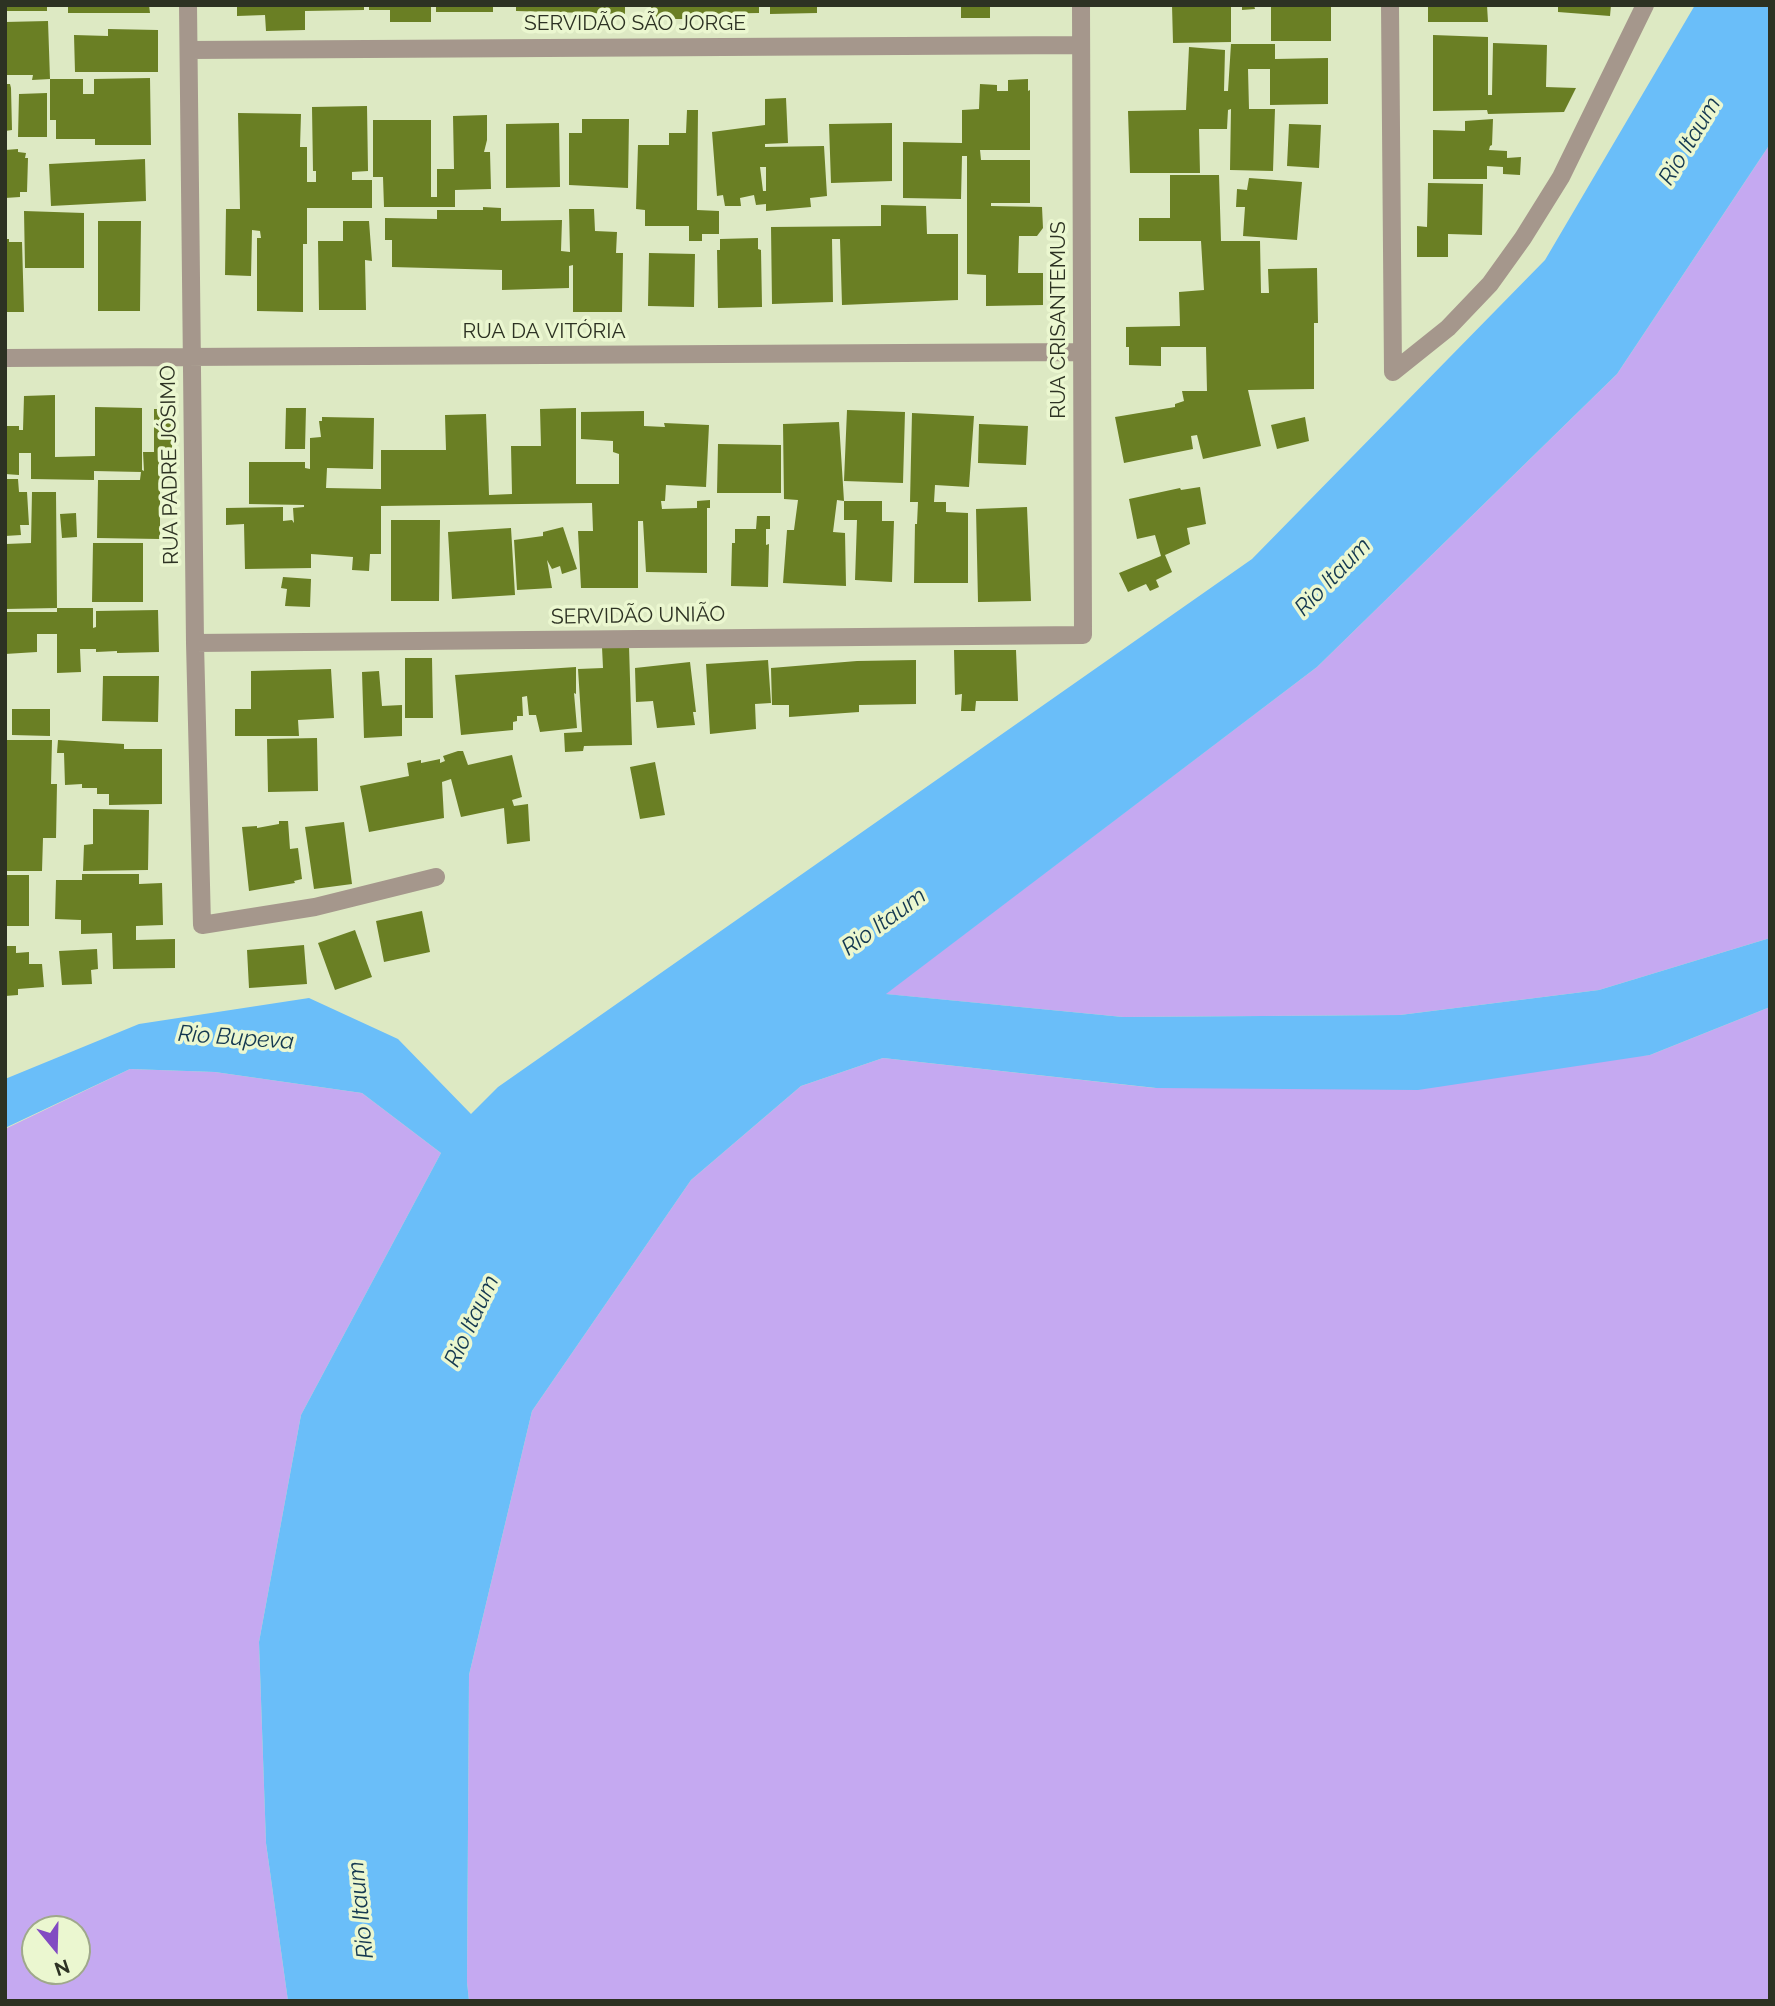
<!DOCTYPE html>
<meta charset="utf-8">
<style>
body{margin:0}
#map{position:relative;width:1775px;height:2006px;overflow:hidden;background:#dde9c3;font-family:Raleway,sans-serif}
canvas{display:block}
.frame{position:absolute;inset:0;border:7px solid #2d3223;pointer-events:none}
.north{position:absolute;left:21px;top:1915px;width:70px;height:70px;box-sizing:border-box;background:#ebf7d0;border:2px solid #9fa88b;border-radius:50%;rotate:161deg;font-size:19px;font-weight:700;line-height:28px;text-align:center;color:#2d3223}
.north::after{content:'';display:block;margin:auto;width:24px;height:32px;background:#824bc2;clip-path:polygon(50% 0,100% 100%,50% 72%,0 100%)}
</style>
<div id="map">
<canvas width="1775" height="2006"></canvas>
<div class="frame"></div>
<div class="north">N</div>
</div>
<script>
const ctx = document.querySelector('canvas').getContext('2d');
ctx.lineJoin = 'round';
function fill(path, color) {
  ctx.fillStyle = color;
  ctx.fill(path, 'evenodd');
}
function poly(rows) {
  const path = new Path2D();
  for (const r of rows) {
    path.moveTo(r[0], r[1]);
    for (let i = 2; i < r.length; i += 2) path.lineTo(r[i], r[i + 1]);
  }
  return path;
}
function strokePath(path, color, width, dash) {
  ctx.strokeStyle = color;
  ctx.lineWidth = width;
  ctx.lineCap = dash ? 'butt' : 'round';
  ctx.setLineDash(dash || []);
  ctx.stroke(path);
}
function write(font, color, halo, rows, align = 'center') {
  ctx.font = font + ' Raleway,sans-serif';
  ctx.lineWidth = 7;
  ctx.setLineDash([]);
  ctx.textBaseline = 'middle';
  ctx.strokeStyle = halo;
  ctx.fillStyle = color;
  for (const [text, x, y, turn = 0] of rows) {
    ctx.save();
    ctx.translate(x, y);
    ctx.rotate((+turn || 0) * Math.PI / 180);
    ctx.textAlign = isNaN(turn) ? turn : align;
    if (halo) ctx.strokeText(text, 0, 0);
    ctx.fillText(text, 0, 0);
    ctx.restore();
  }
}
const green = poly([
 [1770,144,1770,938,1599,990,1400,1015,1123,1017,885,994,1317,667,1617,374],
 [1770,1007,1770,2001,469,2001,467,1982,469,1675,532,1411,691,1180,801,1086,883,1058,1155,1088,1650,1055],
 [130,1069,215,1072,362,1093,441,1153,301,1415,259,1642,266,1843,288,2001,5,2001,5,1129],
 [35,1929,77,1929,77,1971,35,1971]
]);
const water = poly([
 [1695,5,1770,5,1770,144,1617,374,1317,667,886,994,1123,1017,1400,1015,1599,990,1770,938,1770,1007,1650,1055,1418,1090,1156,1088,883,1058,801,1086,691,1180,532,1411,469,1675,467,1982,469,2001,288,2001,266,1843,259,1642,301,1415,441,1153,362,1093,215,1072,130,1069,5,1128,5,1079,139,1024,309,998,398,1039,471,1114,498,1087,1252,559,1545,260]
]);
const building = poly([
 [5,5,47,5,47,11,5,11],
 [68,5,149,5,150,13,68,13],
 [237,5,364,5,364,10,305,11,305,30,266,31,265,15,237,16],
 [369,5,431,5,431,22,390,22,390,10,369,10],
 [436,5,493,5,493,12,436,12],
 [516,5,625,5,625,14,516,11],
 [651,5,759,5,759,13,697,14,697,19,651,19],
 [770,5,817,5,817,13,770,14],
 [961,5,990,5,990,18,961,18],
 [1172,5,1231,5,1231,42,1173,43],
 [1242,5,1254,5,1255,9,1242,10],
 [1271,5,1331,5,1331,41,1271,41],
 [1428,5,1487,5,1488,22,1428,22],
 [1558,5,1611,5,1610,16,1558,12],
 [48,21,50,79,83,79,83,94,94,94,94,79,150,78,151,145,95,145,95,139,56,139,56,120,50,120,50,79,32,80,33,75,5,75,5,22],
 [108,29,158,30,158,72,75,72,74,35,108,36],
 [1433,35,1488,37,1488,95,1492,95,1493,43,1547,45,1546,87,1576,88,1564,112,1488,114,1487,110,1433,111],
 [1231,44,1275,44,1275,59,1328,58,1328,104,1270,105,1270,69,1248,69,1249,109,1275,109,1273,171,1230,170,1231,109,1228,110,1227,129,1199,129,1200,173,1130,173,1128,111,1186,110,1189,47,1225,50,1224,91,1228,91],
 [1028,79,1028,91,1030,90,1030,150,980,150,981,160,1030,160,1030,203,991,203,991,206,1042,207,1043,228,1037,236,1019,236,1018,273,1043,273,1043,305,986,306,986,275,967,274,967,156,962,156,961,199,903,198,903,142,962,143,962,110,979,109,980,84,997,85,997,91,1008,91,1008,80],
 [5,84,10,84,11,88,12,130,5,131],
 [47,93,47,137,18,137,19,94],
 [786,98,788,143,765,144,765,147,824,146,827,196,810,198,811,207,766,211,766,204,756,205,754,195,740,198,741,206,725,206,723,195,717,196,712,132,765,125,765,99],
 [760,167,766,167,766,191,763,191],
 [367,106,368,171,352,172,352,180,372,180,372,208,307,208,307,244,303,244,303,312,257,311,257,238,261,238,260,231,252,230,251,276,225,275,226,209,240,209,238,113,301,114,300,147,307,147,307,182,316,182,316,171,313,171,312,107],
 [687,110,698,110,697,210,719,211,719,234,702,234,702,241,689,241,689,226,645,226,645,210,636,209,638,145,669,145,669,133,686,133],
 [487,115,487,140,484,152,490,152,491,189,455,190,455,207,384,207,383,177,373,177,373,120,431,120,431,197,437,197,437,169,454,169,453,116],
 [582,119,629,119,628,188,569,185,569,133,582,133],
 [1493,119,1492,145,1490,146,1489,150,1507,151,1507,158,1521,157,1520,175,1503,174,1503,167,1487,166,1487,179,1433,179,1433,130,1465,131,1465,121],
 [559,123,560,187,506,188,506,124],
 [892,123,892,181,831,183,829,124],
 [1289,124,1321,125,1319,168,1287,166],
 [18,149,18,152,26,153,25,158,28,158,27,192,20,192,20,197,5,198,5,150],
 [145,159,146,201,51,206,49,164],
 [1170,175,1219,175,1221,241,1260,241,1261,293,1269,293,1268,269,1317,268,1318,323,1314,323,1314,389,1248,390,1261,446,1203,459,1197,435,1191,436,1193,449,1124,463,1115,417,1175,407,1175,404,1184,401,1182,391,1207,391,1206,347,1161,347,1161,366,1129,365,1129,347,1126,347,1126,327,1180,326,1179,292,1204,290,1201,241,1139,241,1139,218,1170,218],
 [1249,178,1302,182,1297,240,1243,236,1245,207,1236,207,1237,189,1247,190],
 [1428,183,1483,184,1482,235,1448,234,1448,257,1417,257,1417,226,1427,227],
 [881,205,926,206,927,234,958,234,958,300,842,305,840,239,832,239,833,302,772,304,771,227,881,226],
 [483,207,501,208,501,221,562,220,561,251,570,252,569,209,594,209,595,231,617,232,616,253,623,253,622,312,573,312,573,265,569,266,569,288,502,290,502,270,392,267,392,240,385,240,385,218,437,219,437,210,483,210],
 [24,211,84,213,84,268,25,268],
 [98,221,141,221,140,311,98,311],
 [343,221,369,221,372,261,365,260,366,310,319,310,318,241,343,241],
 [758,238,758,249,761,250,762,307,718,308,717,250,720,250,720,239],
 [5,239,9,239,9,242,22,242,24,312,5,312],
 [649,253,695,254,694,307,648,306],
 [55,395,55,457,95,456,95,407,142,408,142,470,144,471,143,452,154,452,154,409,172,409,172,481,160,481,160,539,97,538,98,480,140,480,141,472,94,471,94,480,31,479,31,453,19,453,19,475,5,474,5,426,19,426,19,430,23,430,24,396],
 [286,408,306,408,305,449,285,449],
 [576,408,576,484,619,484,619,454,613,452,613,441,581,439,581,412,644,411,644,426,665,427,664,423,709,425,706,487,666,485,665,501,661,501,662,509,697,508,697,501,710,500,710,508,707,508,707,573,646,572,643,521,638,521,638,588,581,588,578,531,593,531,592,503,381,506,381,554,370,554,369,571,352,570,353,557,311,554,311,568,245,569,244,524,226,525,226,508,283,507,283,521,292,520,294,523,293,508,304,507,304,505,249,504,249,462,305,462,305,468,310,469,310,438,321,437,319,421,322,421,322,417,374,418,373,469,327,468,326,488,381,489,381,450,446,450,445,415,486,414,489,495,512,494,511,446,541,446,540,409],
 [847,410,905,412,903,483,844,481],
 [912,413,974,416,969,487,935,485,934,502,946,502,946,512,968,513,968,583,914,583,915,524,917,524,918,502,910,502],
 [1305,417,1309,441,1277,449,1271,425],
 [839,422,844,501,837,500,833,532,845,533,846,586,783,583,787,530,794,530,798,500,784,499,783,424],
 [979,424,1028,426,1026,465,978,463],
 [718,444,781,445,781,493,717,493],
 [5,479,18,479,19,492,27,492,29,525,20,525,21,535,5,536],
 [1200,487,1206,524,1187,528,1190,544,1165,555,1172,572,1156,580,1159,587,1150,591,1146,584,1128,592,1119,573,1161,556,1155,535,1137,539,1129,499,1180,488,1181,490],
 [32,492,56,492,57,608,5,609,6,544,31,543],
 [844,501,882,501,882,521,894,521,892,582,855,580,857,520,844,520],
 [1027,507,1031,601,978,602,976,509],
 [76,513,77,537,62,538,60,514],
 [757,516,770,516,770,529,766,529,766,545,769,544,768,587,731,586,732,543,735,543,735,529,756,529],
 [391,520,440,520,439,601,391,601],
 [563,527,577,569,562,574,560,566,552,569,547,560,552,588,517,590,514,540,543,536,543,532],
 [511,528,515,595,452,599,448,532],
 [93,543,143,543,143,602,92,602],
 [283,577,311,579,310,607,285,606,287,589,281,588],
 [57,608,93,608,93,628,96,627,96,611,158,610,159,652,117,653,117,651,96,652,96,649,80,649,81,672,57,673,57,634,37,634,37,652,5,654,5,612,57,612],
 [629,646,632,745,584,746,583,751,565,752,564,733,582,732,578,669,603,668,602,647],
 [954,650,1016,650,1018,701,976,701,975,711,961,711,962,694,955,695],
 [405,658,432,658,433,718,405,718],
 [768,660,771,703,755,704,756,729,710,734,706,664],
 [916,660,916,704,859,705,859,712,789,717,789,705,772,705,771,668,857,661],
 [690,662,696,712,693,712,695,725,657,728,653,701,636,702,635,668],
 [576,667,576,694,574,693,577,728,540,732,536,715,529,715,527,696,522,697,523,716,517,716,517,721,513,722,513,730,461,735,455,675],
 [331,669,334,718,298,720,299,736,235,736,235,709,251,709,251,671],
 [379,671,382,706,402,705,402,736,364,738,362,672],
 [103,676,159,676,158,722,102,721],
 [12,709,50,709,50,736,12,735],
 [317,738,318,791,268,792,267,739],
 [5,740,52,740,51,784,57,784,56,838,43,838,42,871,5,871],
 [58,740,124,744,124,749,162,749,162,804,109,805,109,794,97,794,97,788,82,788,82,784,65,785,64,753,57,753],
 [458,751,463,751,468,765,512,755,522,797,512,800,514,806,528,804,530,841,507,844,504,808,461,817,451,779,442,782,444,818,369,832,360,786,409,776,407,763,421,760,421,763,440,759,440,763,445,761,443,756],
 [655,762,665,815,640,819,630,767],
 [93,809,149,810,148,870,83,871,84,845,93,844],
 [279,821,288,821,290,849,298,848,302,879,294,881,295,883,249,891,242,827,257,826,257,828,279,824],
 [344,822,352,884,314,889,305,827],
 [82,874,139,874,139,884,162,883,163,925,136,926,136,940,175,939,175,968,113,969,112,933,81,934,81,920,55,919,56,880,82,880],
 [5,875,29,875,29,926,5,926],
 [422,911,430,952,384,962,376,921],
 [355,930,372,977,335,990,318,943],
 [304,945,307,984,249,988,247,950],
 [5,946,16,946,16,953,29,952,29,964,42,964,44,987,18,989,18,995,5,996],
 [97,949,98,969,91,970,92,984,62,985,59,951]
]);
const street = poly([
 [188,5,195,643,202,925,315,907,436,877],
 [1390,5,1393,372],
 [189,50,1081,45],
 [5,358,1082,352],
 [1393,372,1448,328,1490,284,1523,238,1561,177,1645,5],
 [195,643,1083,635,1081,5]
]);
const streetNames = [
 ["SERVIDÃO SÃO JORGE",635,24],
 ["RUA CRISANTEMUS",1059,320,-90],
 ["RUA DA VITÓRIA",544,332],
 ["RUA PADRE JÓSIMO",170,465,-91],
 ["SERVIDÃO UNIÃO",638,616,-1]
];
const waterNames = [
 ["Rio Itaum",1690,141,-59],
 ["Rio Itaum",1333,577,-46],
 ["Rio Itaum",884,922,-36],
 ["Rio Bupeva",236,1038,4],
 ["Rio Itaum",472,1321,-65],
 ["Rio Itaum",361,1910,-96]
];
fill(green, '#c5a9f1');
fill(water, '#6abef9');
fill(building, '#6a7f24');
strokePath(street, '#a5978c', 18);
write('21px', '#2d3223', '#ebf7d0', streetNames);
write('italic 23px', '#143850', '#ebf7d0', waterNames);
</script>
